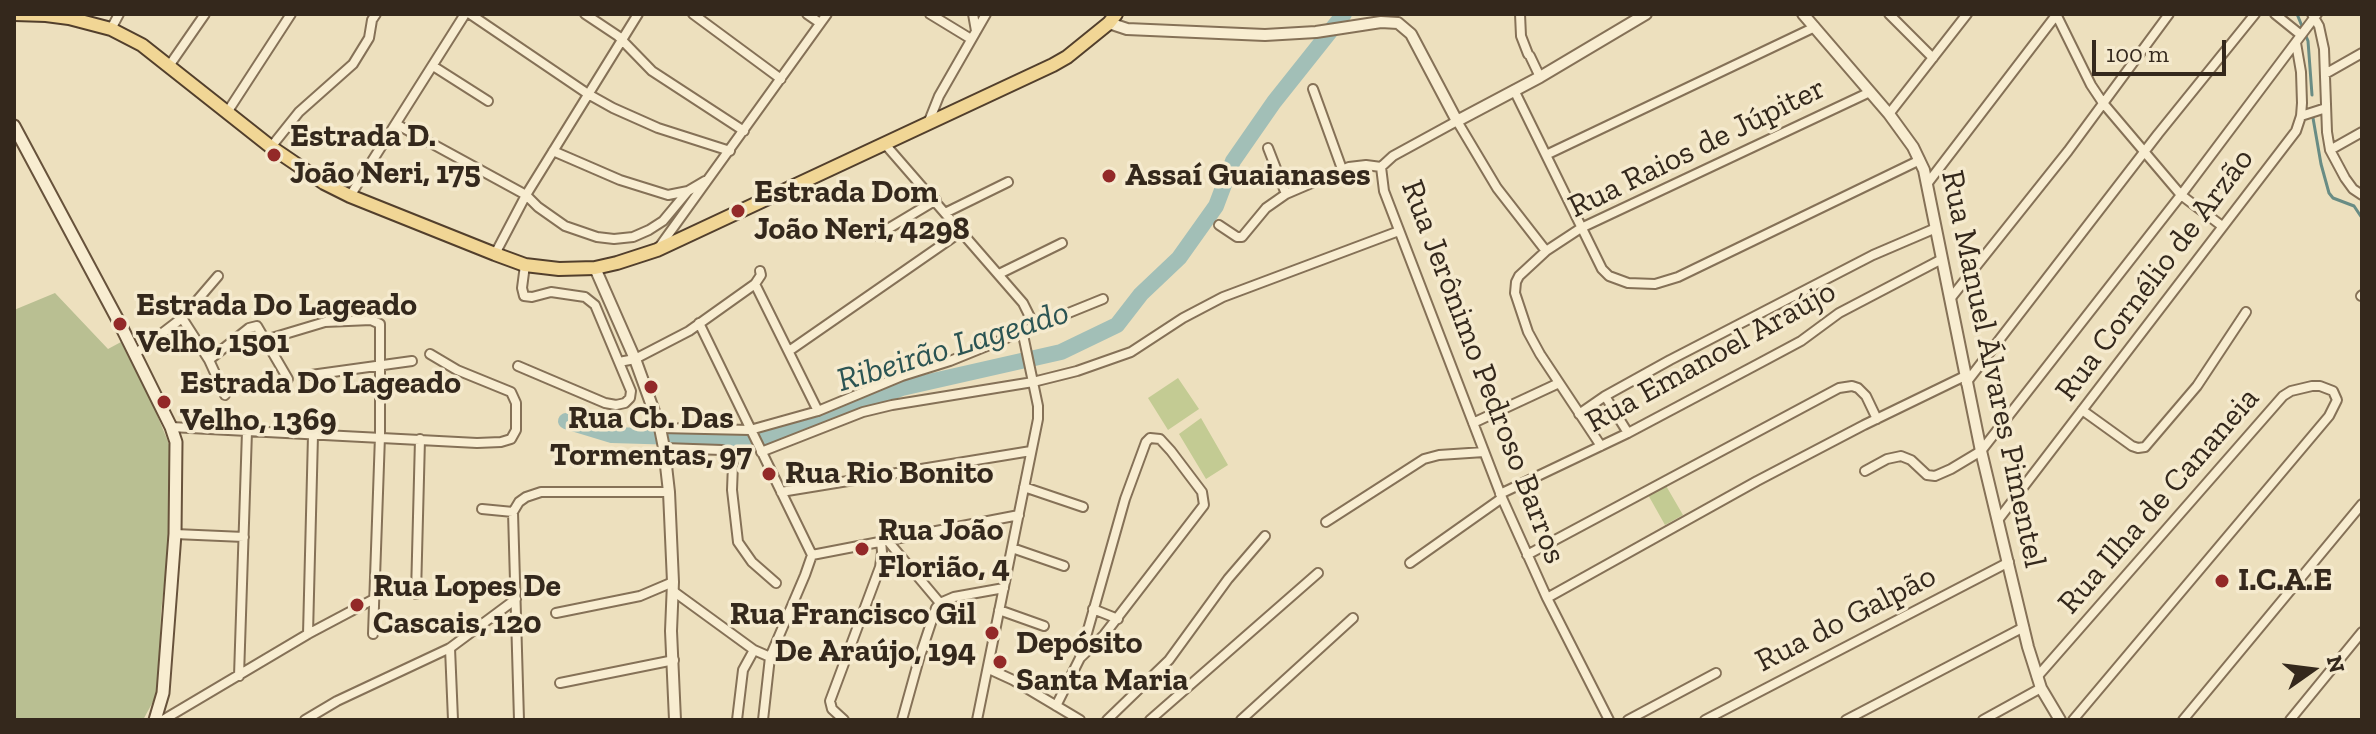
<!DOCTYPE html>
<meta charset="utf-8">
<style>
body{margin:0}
#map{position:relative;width:2376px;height:734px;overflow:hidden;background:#ede0be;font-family:"Zilla Slab",serif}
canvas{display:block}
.frame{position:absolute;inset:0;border:16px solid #34281c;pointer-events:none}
.north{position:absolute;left:2272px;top:630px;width:80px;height:80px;-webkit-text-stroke:6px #f5eace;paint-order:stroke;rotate:76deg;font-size:22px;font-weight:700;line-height:32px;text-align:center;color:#34281c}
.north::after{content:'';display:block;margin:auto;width:28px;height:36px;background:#34281c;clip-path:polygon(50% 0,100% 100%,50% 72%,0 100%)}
.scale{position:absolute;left:2092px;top:40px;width:134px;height:36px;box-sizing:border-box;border:4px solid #34281c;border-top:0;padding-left:10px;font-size:24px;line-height:28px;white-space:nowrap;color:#34281c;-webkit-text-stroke:6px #f5eace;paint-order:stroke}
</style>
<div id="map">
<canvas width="2376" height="734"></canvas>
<div class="frame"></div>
<div class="north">N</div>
<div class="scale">100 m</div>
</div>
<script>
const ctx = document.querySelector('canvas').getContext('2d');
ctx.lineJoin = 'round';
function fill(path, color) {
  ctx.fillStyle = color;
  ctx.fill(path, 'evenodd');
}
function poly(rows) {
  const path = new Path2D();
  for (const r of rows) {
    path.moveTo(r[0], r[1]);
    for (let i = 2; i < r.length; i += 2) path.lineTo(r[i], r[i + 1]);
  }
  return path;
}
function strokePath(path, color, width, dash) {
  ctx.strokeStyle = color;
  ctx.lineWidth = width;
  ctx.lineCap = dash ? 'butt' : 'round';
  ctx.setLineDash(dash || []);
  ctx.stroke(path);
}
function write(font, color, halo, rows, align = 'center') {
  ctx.font = font + ' "Zilla Slab",serif';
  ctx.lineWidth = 7;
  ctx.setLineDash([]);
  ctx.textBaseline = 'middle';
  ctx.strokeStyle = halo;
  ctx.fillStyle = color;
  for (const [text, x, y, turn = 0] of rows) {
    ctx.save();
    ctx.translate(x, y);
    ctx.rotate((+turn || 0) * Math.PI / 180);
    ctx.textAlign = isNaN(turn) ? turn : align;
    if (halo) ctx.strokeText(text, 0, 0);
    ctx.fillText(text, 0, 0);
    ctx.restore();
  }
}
const green = poly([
 [1178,378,1199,409,1168,430,1148,398],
 [1201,418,1228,465,1206,479,1179,434],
 [1665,484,1683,515,1665,525,1647,493]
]);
const cemetery = poly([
 [55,293,108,349,121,342,151,400,169,444,172,457,170,533,161,612,159,680,155,698,143,720,14,720,14,310]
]);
const stream = poly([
 [2297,14,2308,41,2312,95],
 [2313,118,2321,164,2329,193,2333,198,2354,206,2362,218]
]);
const river = poly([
 [566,421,612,435,744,439,773,436,902,388,1061,352,1117,325,1141,294,1179,258,1216,206,1233,161,1274,102,1344,14]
]);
const minor = poly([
 [470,14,588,94,613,108,658,128,730,151],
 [585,14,618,36,652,71,744,131],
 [693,14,781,79],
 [807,14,820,23],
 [930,14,971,39],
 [973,14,976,31],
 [1520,14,1521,36,1528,54],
 [1889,14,1933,58],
 [2056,14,2091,85,2103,103,2181,195,2222,226],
 [2275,14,2301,35],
 [2312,14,2319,26,2324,49,2327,132,2330,150,2345,178,2353,189,2362,195],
 [111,29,119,14],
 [1530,56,1540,77],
 [169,66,205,14],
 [433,66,488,101],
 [2325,74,2362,53],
 [1313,89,1342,169],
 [1514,90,1602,269,1609,276,1628,283,1655,284,1678,277,1920,160],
 [228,111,291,14],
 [1889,114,1967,14],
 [2301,116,2326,108],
 [929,121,939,96,986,14],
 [396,124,526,195,538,207,565,226,597,237,614,239,633,237,649,230,663,221,688,191],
 [884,143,1023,303,1034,325],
 [271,147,299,112,353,64,369,38,372,20,376,14],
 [1268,148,1286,194],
 [2330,150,2362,132],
 [553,151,620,180,668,195,688,191,705,181],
 [1546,155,1815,27],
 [1381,167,1384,191,1502,498,1547,598,1609,720],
 [1381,167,1393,156,1457,121,1497,188,1546,251],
 [1927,184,2057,14],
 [350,196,465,14],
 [947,212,1008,182],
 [1219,225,1237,237,1242,237,1266,208,1286,194,1349,167,1366,165,1381,167],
 [876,236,936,200],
 [660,246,827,14],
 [495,254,526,195,638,14],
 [760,271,761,275,755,284,818,411],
 [999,274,1062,243],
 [2361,296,2362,295],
 [1950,299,2068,151,2169,14],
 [182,318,209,360,225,395],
 [699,323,812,555,805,575,770,657,763,720],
 [265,340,325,322,371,320,380,324,380,436,373,634],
 [789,351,962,231],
 [135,354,182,318,218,276],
 [209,360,249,328,257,326,288,379],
 [619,362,635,359,689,331,755,284],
 [518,366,605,403,616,405,625,403,630,398,631,391,595,305,585,297,551,292,532,297,524,296,522,288,525,265],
 [311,375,412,361],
 [1966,383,2158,134,2255,14],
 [2082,410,2132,446,2138,448,2145,447,2197,386,2246,312],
 [1579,414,1605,396],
 [1473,423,1559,383],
 [171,427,477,443,501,442,511,439,516,430,516,403,511,392,457,370,430,354],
 [660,428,750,430,818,411,902,376,950,361,1103,299],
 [1628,433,1605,396,1670,360,1873,255,1936,228],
 [1601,446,1540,354,1528,332,1515,293,1516,282,1519,276,1546,251,1581,228,1870,92],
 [664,448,722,450,730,453,733,464,732,490,738,542,752,562,776,583],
 [761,452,863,412,892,405,1033,382,1077,371,1131,352,1183,318,1223,297,1399,231],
 [1865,471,1887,459,1901,456,1911,460,1927,475,1935,476,1951,469,1981,451,2181,195,2317,14],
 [1024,487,1083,507],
 [781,492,1031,451],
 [1500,494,1628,433,1758,364,1801,341,1839,313,1942,259],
 [482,509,513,512,519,502,526,497,541,492,669,492],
 [513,512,519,720],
 [1998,520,2296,131,2301,116,2302,103,2301,72,2296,43],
 [1326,522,1424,459,1439,455,1484,452],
 [175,534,244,537],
 [887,540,940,603],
 [1012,548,1064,566],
 [812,555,1019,515],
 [1527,555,1839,388,1852,386,1858,388,1866,396,1877,419],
 [1410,563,1502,498],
 [673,591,754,650,770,657],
 [416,594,420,439],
 [1547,598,1757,481,1864,425,1965,376],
 [1093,609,1118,619],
 [999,610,1044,626],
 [556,613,640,596,673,582],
 [308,634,313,435],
 [450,648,453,720],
 [989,669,1013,680,1080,720],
 [239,676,247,431],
 [2037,677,2283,396,2291,391,2312,386,2320,386,2333,391,2337,400,2329,416,2073,720],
 [560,683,674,660],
 [1056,706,1080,658,1125,499,1146,442,1150,438,1160,439,1171,451,1202,492,1204,505,1104,635,1080,658],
 [163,720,308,634,374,599],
 [305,720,337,701,450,648,516,599],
 [737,720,743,670,754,650],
 [844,720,832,709,830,701,880,567,882,552,881,541],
 [902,720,919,659,936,608,940,603,954,597,1004,588],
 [977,720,1038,419,1038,406,1022,330],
 [1107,720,1169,660,1228,579,1265,536],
 [1150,720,1318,573],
 [1241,720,1353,618],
 [1628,720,1716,673],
 [1705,720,2009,562],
 [1846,720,2024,627],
 [1983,720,2041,688],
 [2183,720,2362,504],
 [2290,720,2362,632]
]);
const tertiary = poly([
 [1803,14,1889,114,1913,147,1924,170,1981,451,2028,647,2041,688,2060,720],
 [1109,23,1127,29,1265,35,1316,32,1381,22,1398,23,1411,34,1457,121,1540,77,1646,14],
 [595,268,635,359,660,428,664,448,669,492,673,582,671,631,675,720]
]);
const secondary = poly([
 [14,126,120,324,171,427,176,442,175,534,163,693,155,720]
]);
const primary = poly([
 [15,14,46,15,69,18,111,29,142,45,271,147,324,183,350,196,495,254,525,265,559,269,595,268,617,263,657,250,1053,65,1067,57,1109,23,1116,14]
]);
const markers = [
 [274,155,8,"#932928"],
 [1109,176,8,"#932928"],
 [738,211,8,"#932928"],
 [120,324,8,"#932928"],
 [651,387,8,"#932928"],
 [164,402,8,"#932928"],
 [769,474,8,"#932928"],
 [862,549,8,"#932928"],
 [2222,581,8,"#932928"],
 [357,605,8,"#932928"],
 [992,633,8,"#932928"],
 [1000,662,8,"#932928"]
];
const poiNames = [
 ["Estrada D.",290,137],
 ["João Neri, 175",290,174],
 ["Assaí Guaianases",1125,176],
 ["Estrada Dom",754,193],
 ["João Neri, 4298",754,230],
 ["Estrada Do Lageado",136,306],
 ["Velho, 1501",136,343],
 ["Estrada Do Lageado",180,384],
 ["Velho, 1369",180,421],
 ["Rua Cb. Das",651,419,"center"],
 ["Tormentas, 97",651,456,"center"],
 ["Rua Rio Bonito",785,474],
 ["Rua João",878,531],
 ["Florião, 4",878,568],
 ["I.C.A.E",2238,581],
 ["Rua Lopes De",373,587],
 ["Cascais, 120",373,624],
 ["Rua Francisco Gil",976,615,"right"],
 ["De Araújo, 194",976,652,"right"],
 ["Depósito",1016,644],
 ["Santa Maria",1016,681]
];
const streetNames = [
 ["Rua Raios de Júpiter",1697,148,-26],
 ["Rua Cornélio de Arzão",2155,275,-53],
 ["Rua Emanoel Araújo",1711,357,-29],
 ["Rua Manuel Álvares Pimentel",1993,369,78],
 ["Rua Jerônimo Pedroso Barros",1483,372,69],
 ["Rua Ilha de Cananeia",2159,501,-49],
 ["Rua do Galpão",1846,619,-27]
];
const waterNames = [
 ["Ribeirão Lageado",953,347,-17]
];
fill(green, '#c3cb93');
fill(cemetery, '#b9bf92');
strokePath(stream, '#698c84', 3);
strokePath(river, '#a2bfb7', 16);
strokePath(minor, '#857157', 12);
strokePath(tertiary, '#857157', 14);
strokePath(secondary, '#67523b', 15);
strokePath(primary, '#523f2c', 16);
strokePath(minor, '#f8edd1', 8);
strokePath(tertiary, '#f8edd1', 10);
strokePath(secondary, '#f8edd1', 11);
strokePath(primary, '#f1d695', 12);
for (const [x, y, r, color] of markers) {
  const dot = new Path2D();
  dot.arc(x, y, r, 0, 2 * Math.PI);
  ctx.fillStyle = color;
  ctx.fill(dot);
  strokePath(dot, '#f5eace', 3);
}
write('bold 32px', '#34281c', '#f5eace', poiNames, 'left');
write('32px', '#34281c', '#f5eace', streetNames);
write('italic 34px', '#2b5453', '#f5eace', waterNames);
</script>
